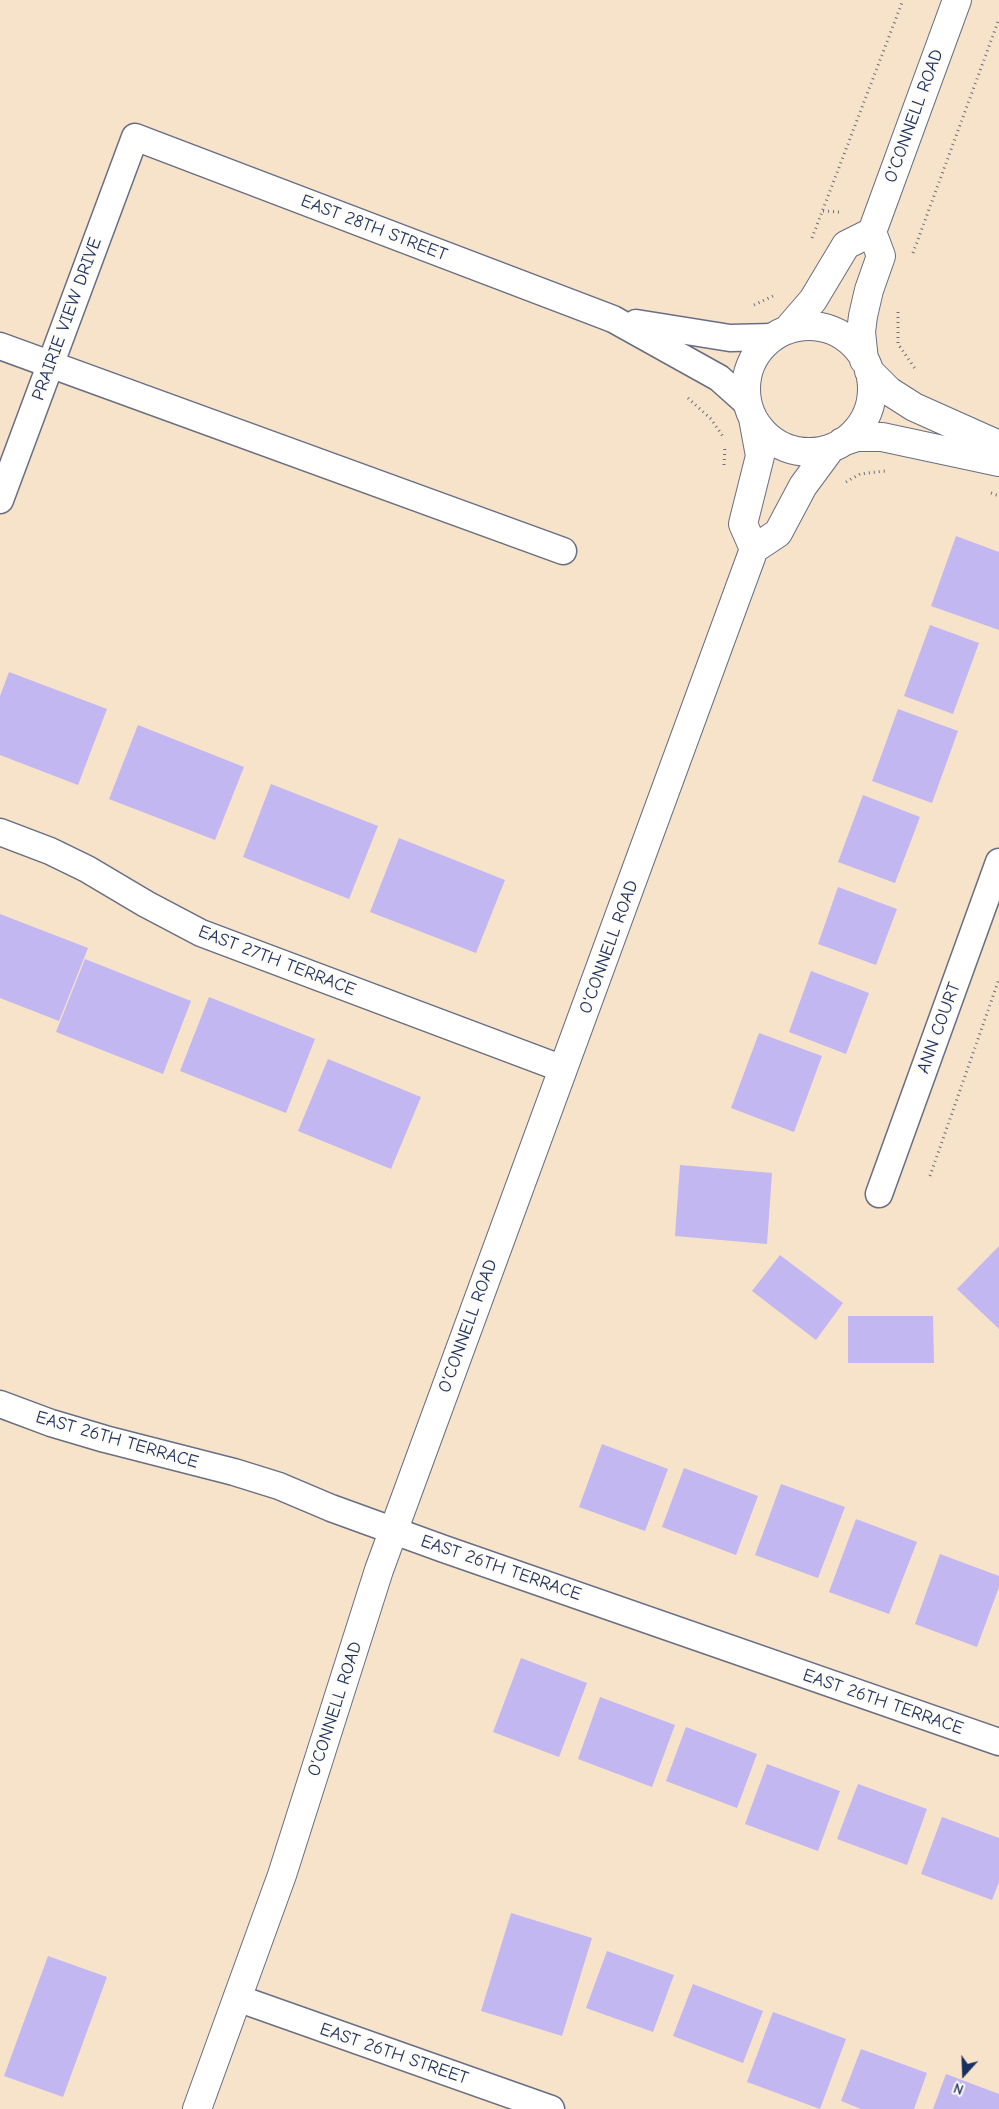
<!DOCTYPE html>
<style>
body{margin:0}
#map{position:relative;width:999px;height:2109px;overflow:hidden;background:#f6e3c9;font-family:"Comic Neue",sans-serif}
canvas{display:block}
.north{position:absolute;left:939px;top:2049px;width:50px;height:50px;-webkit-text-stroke:4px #fdfcf7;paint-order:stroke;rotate:200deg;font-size:14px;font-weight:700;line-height:20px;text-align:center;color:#1b2f5e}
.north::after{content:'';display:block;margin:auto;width:18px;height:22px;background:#1b2f5e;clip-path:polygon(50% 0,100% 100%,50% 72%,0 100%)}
</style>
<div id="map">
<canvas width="999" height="2109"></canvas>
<div class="north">N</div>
</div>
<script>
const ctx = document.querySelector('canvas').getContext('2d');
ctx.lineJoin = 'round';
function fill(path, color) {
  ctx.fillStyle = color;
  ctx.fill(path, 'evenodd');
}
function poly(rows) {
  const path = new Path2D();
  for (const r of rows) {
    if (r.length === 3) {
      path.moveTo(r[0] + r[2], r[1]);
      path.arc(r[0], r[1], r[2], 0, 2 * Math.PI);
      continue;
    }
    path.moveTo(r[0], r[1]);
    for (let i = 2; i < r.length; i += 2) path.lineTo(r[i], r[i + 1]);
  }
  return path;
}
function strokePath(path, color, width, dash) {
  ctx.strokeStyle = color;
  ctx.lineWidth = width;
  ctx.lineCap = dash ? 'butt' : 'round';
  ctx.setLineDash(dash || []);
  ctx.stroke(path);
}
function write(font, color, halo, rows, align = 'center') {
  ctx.font = font + ' "Comic Neue",sans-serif';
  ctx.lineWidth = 4.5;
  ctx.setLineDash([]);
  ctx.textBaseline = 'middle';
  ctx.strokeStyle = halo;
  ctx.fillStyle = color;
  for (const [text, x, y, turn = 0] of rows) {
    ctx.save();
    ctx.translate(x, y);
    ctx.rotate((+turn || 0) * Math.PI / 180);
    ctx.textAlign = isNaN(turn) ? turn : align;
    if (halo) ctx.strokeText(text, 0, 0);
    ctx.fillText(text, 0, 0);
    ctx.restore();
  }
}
const building = poly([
 [956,536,999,552,999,630,931,606],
 [930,625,979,643,953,714,904,696],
 [9,672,107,709,78,785,0,755,0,696],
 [898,709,958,731,932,803,872,781],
 [138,725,244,767,215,840,109,799],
 [271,784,378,826,349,899,243,857],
 [863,795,920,817,895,883,838,862],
 [399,838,505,880,476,953,370,912],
 [838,887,897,909,876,965,818,944],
 [0,914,88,948,59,1021,0,998],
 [85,959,191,1001,163,1074,56,1032],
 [811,971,869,993,846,1054,789,1032],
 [209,997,315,1039,286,1113,180,1071],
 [759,1033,822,1056,794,1132,731,1108],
 [328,1059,421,1097,391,1169,298,1131],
 [680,1165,772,1173,767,1244,675,1236],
 [999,1246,999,1329,957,1289],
 [780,1255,843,1303,816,1340,752,1291],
 [848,1316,933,1316,934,1363,848,1363],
 [602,1444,668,1469,645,1531,579,1507],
 [684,1468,758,1496,736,1555,662,1527],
 [781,1484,845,1507,818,1578,755,1555],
 [856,1519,917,1542,889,1614,829,1592],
 [940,1554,999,1576,999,1587,977,1647,915,1624],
 [521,1658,587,1683,559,1757,493,1732],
 [600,1697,675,1725,652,1787,578,1759],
 [686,1727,757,1754,737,1808,666,1781],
 [767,1764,840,1791,818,1851,745,1824],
 [858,1784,927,1809,907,1865,837,1839],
 [942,1817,999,1838,999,1882,992,1900,921,1874],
 [511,1913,592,1938,562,2036,481,2011],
 [607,1951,674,1975,653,2032,586,2008],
 [48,1956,107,1977,63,2097,4,2076],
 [693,1984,763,2011,743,2063,673,2036],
 [773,2012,846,2039,820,2109,747,2082],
 [861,2049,927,2073,914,2109,861,2109,841,2101],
 [946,2074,999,2094,999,2109,933,2109]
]);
const path = poly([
 [823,211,840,212],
 [812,238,903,0],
 [913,253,999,19],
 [754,305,773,296],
 [898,312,898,344,916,370],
 [688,398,711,419,724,438],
 [724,465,725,446],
 [846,482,860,474,885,471],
 [991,493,999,496],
 [930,1176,999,979]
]);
const street = poly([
 [636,323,730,338,774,337],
 [0,346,563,551],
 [0,500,135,137,613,319,719,378,747,403],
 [0,832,50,851,87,869,146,904,201,933,563,1069],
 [879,1194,999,862],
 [0,1404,51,1423,105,1439,234,1472,279,1486,331,1508,444,1549,999,1742],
 [237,1998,551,2109]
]);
const secondary = poly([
 [809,389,63],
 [787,330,813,300,846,245,872,232],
 [864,360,861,332,863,316,869,290,881,256,872,232,957,0],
 [869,371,889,391,914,407,999,445],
 [753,418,760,456,743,524,754,549],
 [842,442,857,437,882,437,999,462],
 [197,2109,282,1875,379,1570,754,549,778,533,803,486,831,448]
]);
const streetNames = [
 ["O'CONNELL ROAD",914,116,-70],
 ["EAST 28TH STREET",374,228,21],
 ["PRAIRIE VIEW DRIVE",67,319,-70],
 ["O'CONNELL ROAD",609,947,-70],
 ["EAST 27TH TERRACE",277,961,21],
 ["ANN COURT",939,1028,-70],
 ["O'CONNELL ROAD",468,1326,-70],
 ["EAST 26TH TERRACE",117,1440,16],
 ["EAST 26TH TERRACE",501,1568,19],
 ["EAST 26TH TERRACE",883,1702,19],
 ["O'CONNELL ROAD",335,1709,-72],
 ["EAST 26TH STREET",394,2054,19]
];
fill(building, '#c2b7f1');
strokePath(street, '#686e83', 29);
strokePath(secondary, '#686e83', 30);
strokePath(path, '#686e83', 3, [1, 4]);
strokePath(street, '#fff', 26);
strokePath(secondary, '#fff', 28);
write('18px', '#1b2f5e', '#fdfcf7', streetNames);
</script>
